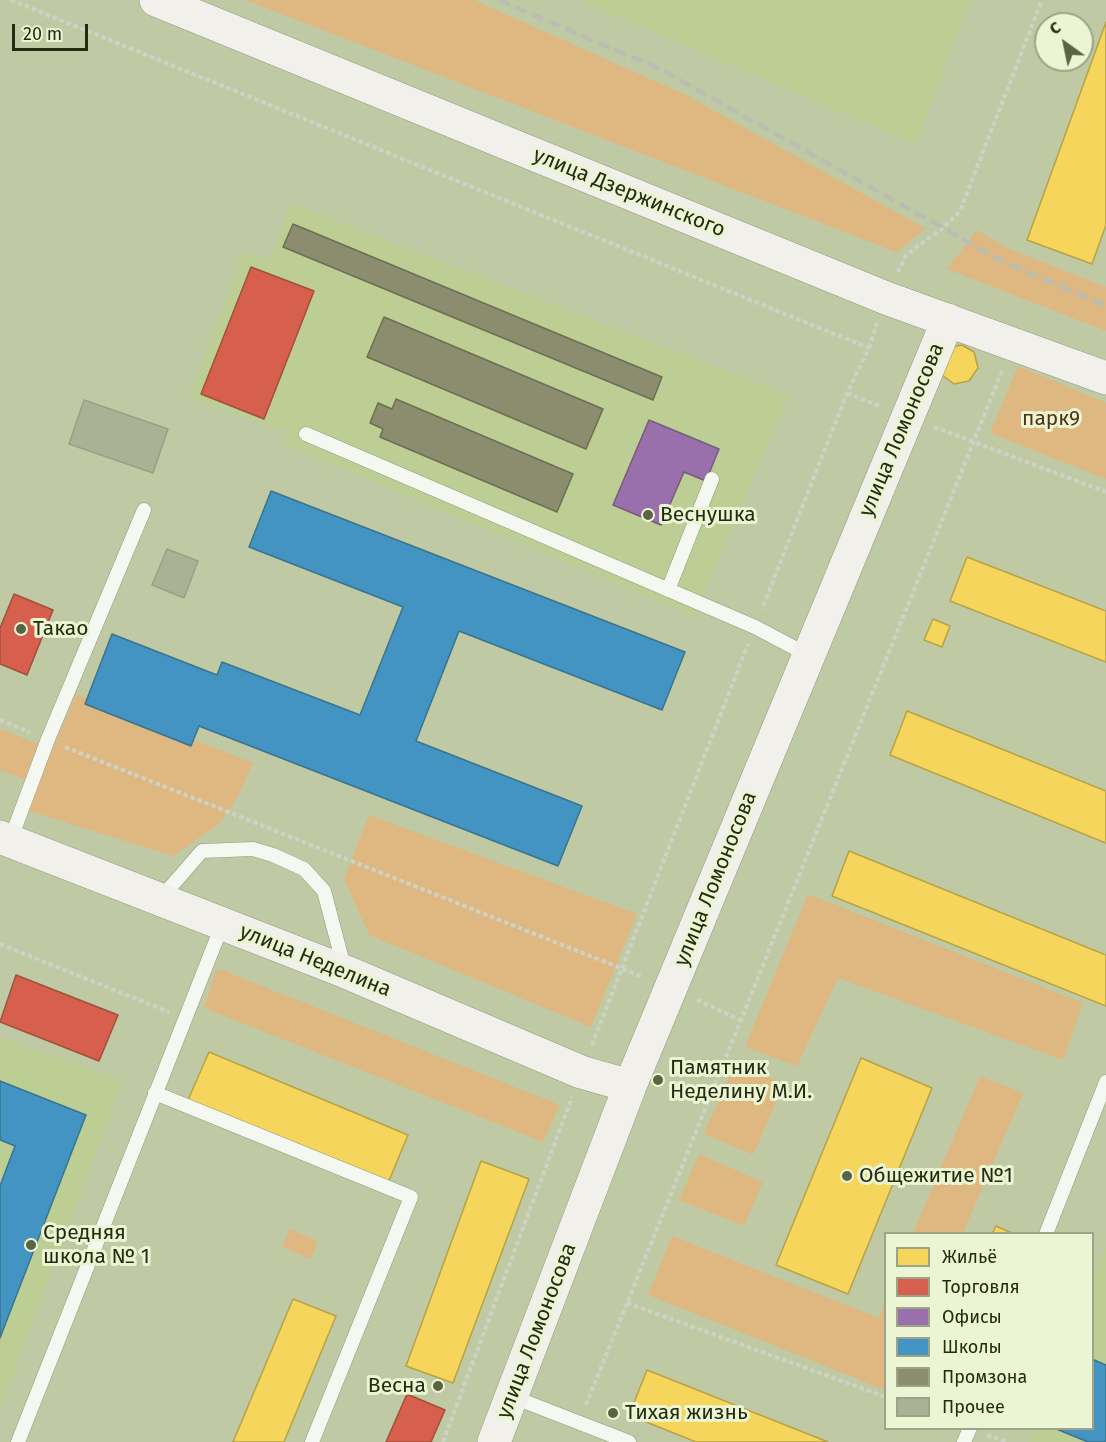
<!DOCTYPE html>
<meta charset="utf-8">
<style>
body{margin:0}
#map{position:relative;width:1106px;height:1442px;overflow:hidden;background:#bfcaa4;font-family:"Fira Sans",sans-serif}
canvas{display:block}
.legend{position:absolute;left:884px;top:1232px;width:210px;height:198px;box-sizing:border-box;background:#ebf5d4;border:2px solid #9ba486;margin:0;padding:8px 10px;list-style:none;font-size:18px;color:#242b10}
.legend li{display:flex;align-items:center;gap:12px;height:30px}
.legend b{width:30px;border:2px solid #9ba486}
.north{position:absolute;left:1034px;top:12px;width:60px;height:60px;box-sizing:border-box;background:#ebf5d4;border:2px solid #9ba486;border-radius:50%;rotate:327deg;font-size:16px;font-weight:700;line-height:24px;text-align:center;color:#242b10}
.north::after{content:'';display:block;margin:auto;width:21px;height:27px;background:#5a6344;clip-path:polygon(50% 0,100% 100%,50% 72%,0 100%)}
.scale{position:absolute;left:12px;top:24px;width:76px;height:27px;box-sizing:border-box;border:3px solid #242b10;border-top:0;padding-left:8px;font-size:18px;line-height:21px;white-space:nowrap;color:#242b10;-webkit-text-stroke:4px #ebf5d4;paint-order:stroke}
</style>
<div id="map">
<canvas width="1106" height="1442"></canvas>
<ul class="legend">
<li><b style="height:16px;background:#f6d55c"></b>Жильё</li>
<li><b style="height:16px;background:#d6604d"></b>Торговля</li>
<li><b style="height:16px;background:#9970ab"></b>Офисы</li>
<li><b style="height:16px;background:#4393c3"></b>Школы</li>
<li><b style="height:16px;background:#8c8c6e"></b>Промзона</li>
<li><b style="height:16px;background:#aab295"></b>Прочее</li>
</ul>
<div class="north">С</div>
<div class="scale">20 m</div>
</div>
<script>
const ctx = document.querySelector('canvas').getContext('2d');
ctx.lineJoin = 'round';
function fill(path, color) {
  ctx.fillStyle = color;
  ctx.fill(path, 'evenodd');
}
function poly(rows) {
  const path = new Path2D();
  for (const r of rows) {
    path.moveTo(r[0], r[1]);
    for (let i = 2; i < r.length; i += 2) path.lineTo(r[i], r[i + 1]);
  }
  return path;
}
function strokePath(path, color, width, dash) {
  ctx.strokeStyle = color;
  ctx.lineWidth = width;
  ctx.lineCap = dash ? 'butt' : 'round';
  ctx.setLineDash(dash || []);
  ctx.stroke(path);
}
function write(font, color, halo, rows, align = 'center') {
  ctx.font = font + ' "Fira Sans",sans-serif';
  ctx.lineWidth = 6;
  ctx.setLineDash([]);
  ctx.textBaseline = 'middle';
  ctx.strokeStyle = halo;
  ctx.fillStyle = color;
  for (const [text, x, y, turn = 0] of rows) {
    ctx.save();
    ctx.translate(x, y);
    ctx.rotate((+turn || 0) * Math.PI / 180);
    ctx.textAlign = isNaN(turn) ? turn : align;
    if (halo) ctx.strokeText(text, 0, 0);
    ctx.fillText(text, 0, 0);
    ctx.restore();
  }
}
const built = poly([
 [579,0,971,0,915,144],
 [290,203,789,395,694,616,284,444,289,432,189,398,244,251,271,260],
 [0,1038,123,1080,0,1410],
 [1106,1246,1106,1442,1028,1442,1034,1429,1092,1428,1093,1280]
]);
const green = poly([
 [245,0,474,0,686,95,926,229,896,252],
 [977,230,1005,247,1106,287,1106,331,947,269],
 [1018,366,1106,403,1106,479,990,433],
 [76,694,253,763,238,796,219,824,173,856,27,810],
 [0,729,41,745,27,780,0,770],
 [369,815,637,914,591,1027,369,935,344,879],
 [808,894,1083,1003,1063,1060,838,978,797,1066,745,1047],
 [217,968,560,1105,543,1142,204,1008],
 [735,1062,784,1084,753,1155,704,1134],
 [980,1076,1023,1093,963,1233,913,1233],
 [699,1154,763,1182,744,1226,679,1200],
 [290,1229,318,1241,311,1259,282,1247],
 [672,1236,879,1318,885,1302,885,1390,648,1295]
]);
const homes = poly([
 [1106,22,1106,225,1092,264,1027,240,1106,22],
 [962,345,974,352,978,368,969,381,954,384,942,375,947,348,962,345],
 [967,557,1106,611,1106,662,950,601,967,557],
 [933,619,950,626,942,647,924,640,933,619],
 [907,711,1106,791,1106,843,890,755,907,711],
 [849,851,1106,955,1106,1006,832,896,849,851],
 [209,1052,408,1135,388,1183,188,1100,209,1052],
 [861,1058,932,1088,848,1294,776,1265,861,1058],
 [481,1161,529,1179,453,1383,406,1366,481,1161],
 [996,1226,1014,1234,992,1234,996,1226],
 [293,1299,336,1316,284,1442,233,1442,293,1299],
 [647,1370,828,1442,696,1442,629,1415,647,1370]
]);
const shops = poly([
 [251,267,314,291,264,419,201,394,251,267],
 [14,594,53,610,27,675,0,664,0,628,14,594],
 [16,975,118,1015,99,1061,0,1022,16,975],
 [407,1394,445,1410,431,1442,386,1442,407,1394]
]);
const offices = poly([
 [649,420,719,449,706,481,684,472,661,525,613,505,649,420]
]);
const schools = poly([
 [271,491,685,652,662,710,459,631,416,741,582,806,558,866,199,726,191,746,85,704,112,634,217,675,222,662,360,715,403,607,249,547,271,491],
 [0,1081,86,1115,0,1338,0,1186,15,1146,0,1140,0,1081],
 [1092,1359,1106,1365,1106,1442,1088,1442,1054,1428,1092,1428,1092,1359]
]);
const industry = poly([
 [293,224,662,377,653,400,283,247,293,224],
 [384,317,603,409,586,449,367,357,384,317],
 [396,399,573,474,557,512,380,437,383,429,370,423,378,403,392,409,396,399]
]);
const building = poly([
 [84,400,168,429,153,473,69,444,84,400],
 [167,549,198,561,184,598,152,585,167,549]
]);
const path = poly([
 [11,0,869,348,847,393,762,609],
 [898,272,906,255,943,228,960,211,1042,0],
 [869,348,877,323],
 [847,393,882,407],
 [934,427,1106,492],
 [0,720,30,732],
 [65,747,643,977],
 [0,944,169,1012],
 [697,1000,740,1020],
 [592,1045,748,644],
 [627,1303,886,1397],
 [586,1405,1002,371],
 [987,1435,1006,1442],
 [443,1442,572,1097]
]);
const lane = poly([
 [306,434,755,627,808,655],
 [668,590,712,479],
 [10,841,48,739,144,510],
 [161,898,202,851,253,849,273,855,304,869,324,891,344,967],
 [155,1093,411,1197,312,1442],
 [1046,1234,1106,1082],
 [513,1397,629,1442],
 [18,1442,223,923],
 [964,1442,970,1428]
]);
const secondary = poly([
 [156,0,886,298,1106,378],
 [0,837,346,972,581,1072,630,1086],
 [494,1442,630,1086,948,320]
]);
const rail = poly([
 [499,0,662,70,1000,260,1106,306]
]);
const markers = [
 [648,515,6,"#5a6344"],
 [21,629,6,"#5a6344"],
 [658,1080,6,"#5a6344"],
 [847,1176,6,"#5a6344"],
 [31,1245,6,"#5a6344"],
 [438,1386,6,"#5a6344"],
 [613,1413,6,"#5a6344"]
];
const streetNames = [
 ["улица Дзержинского",629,193,22],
 ["улица Ломоносова",902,430,-67],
 ["улица Ломоносова",716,879,-68],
 ["улица Неделина",315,961,22],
 ["улица Ломоносова",537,1331,-69]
];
const parkNames = [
 ["парк9",1051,419]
];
const poiNames = [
 ["Веснушка",660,515],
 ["Такао",33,629],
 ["Памятник",670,1068],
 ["Неделину М.И.",670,1092],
 ["Общежитие №1",859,1176],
 ["Средняя",43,1233],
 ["школа № 1",43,1257],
 ["Весна",426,1386,"right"],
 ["Тихая жизнь",625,1413]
];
fill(built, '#bdce94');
fill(green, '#deb880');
fill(homes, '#f6d55c');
strokePath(homes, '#b7a245', 1.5);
fill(shops, '#d6604d');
strokePath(shops, '#a1503b', 1.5);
fill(offices, '#9970ab');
strokePath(offices, '#765b7c', 1.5);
fill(schools, '#4393c3');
strokePath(schools, '#3a748d', 1.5);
fill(industry, '#8c8c6e');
strokePath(industry, '#6d6f52', 1.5);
fill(building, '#aab295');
strokePath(building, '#99a184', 1.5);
strokePath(lane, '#919a7c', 15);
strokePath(secondary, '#919a7c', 34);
strokePath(path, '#ced2c5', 4, [4.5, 3]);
strokePath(lane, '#f5f7f1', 14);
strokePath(secondary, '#f1f0eb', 33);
strokePath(rail, '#babdb2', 4.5, [12, 6]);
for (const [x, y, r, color] of markers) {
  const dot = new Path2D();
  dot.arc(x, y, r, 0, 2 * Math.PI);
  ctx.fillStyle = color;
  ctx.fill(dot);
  strokePath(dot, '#ebf5d4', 2);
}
write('21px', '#242b10', '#ebf5d4', streetNames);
write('21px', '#523111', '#ebf5d4', parkNames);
write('21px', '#242b10', '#ebf5d4', poiNames, 'left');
</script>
